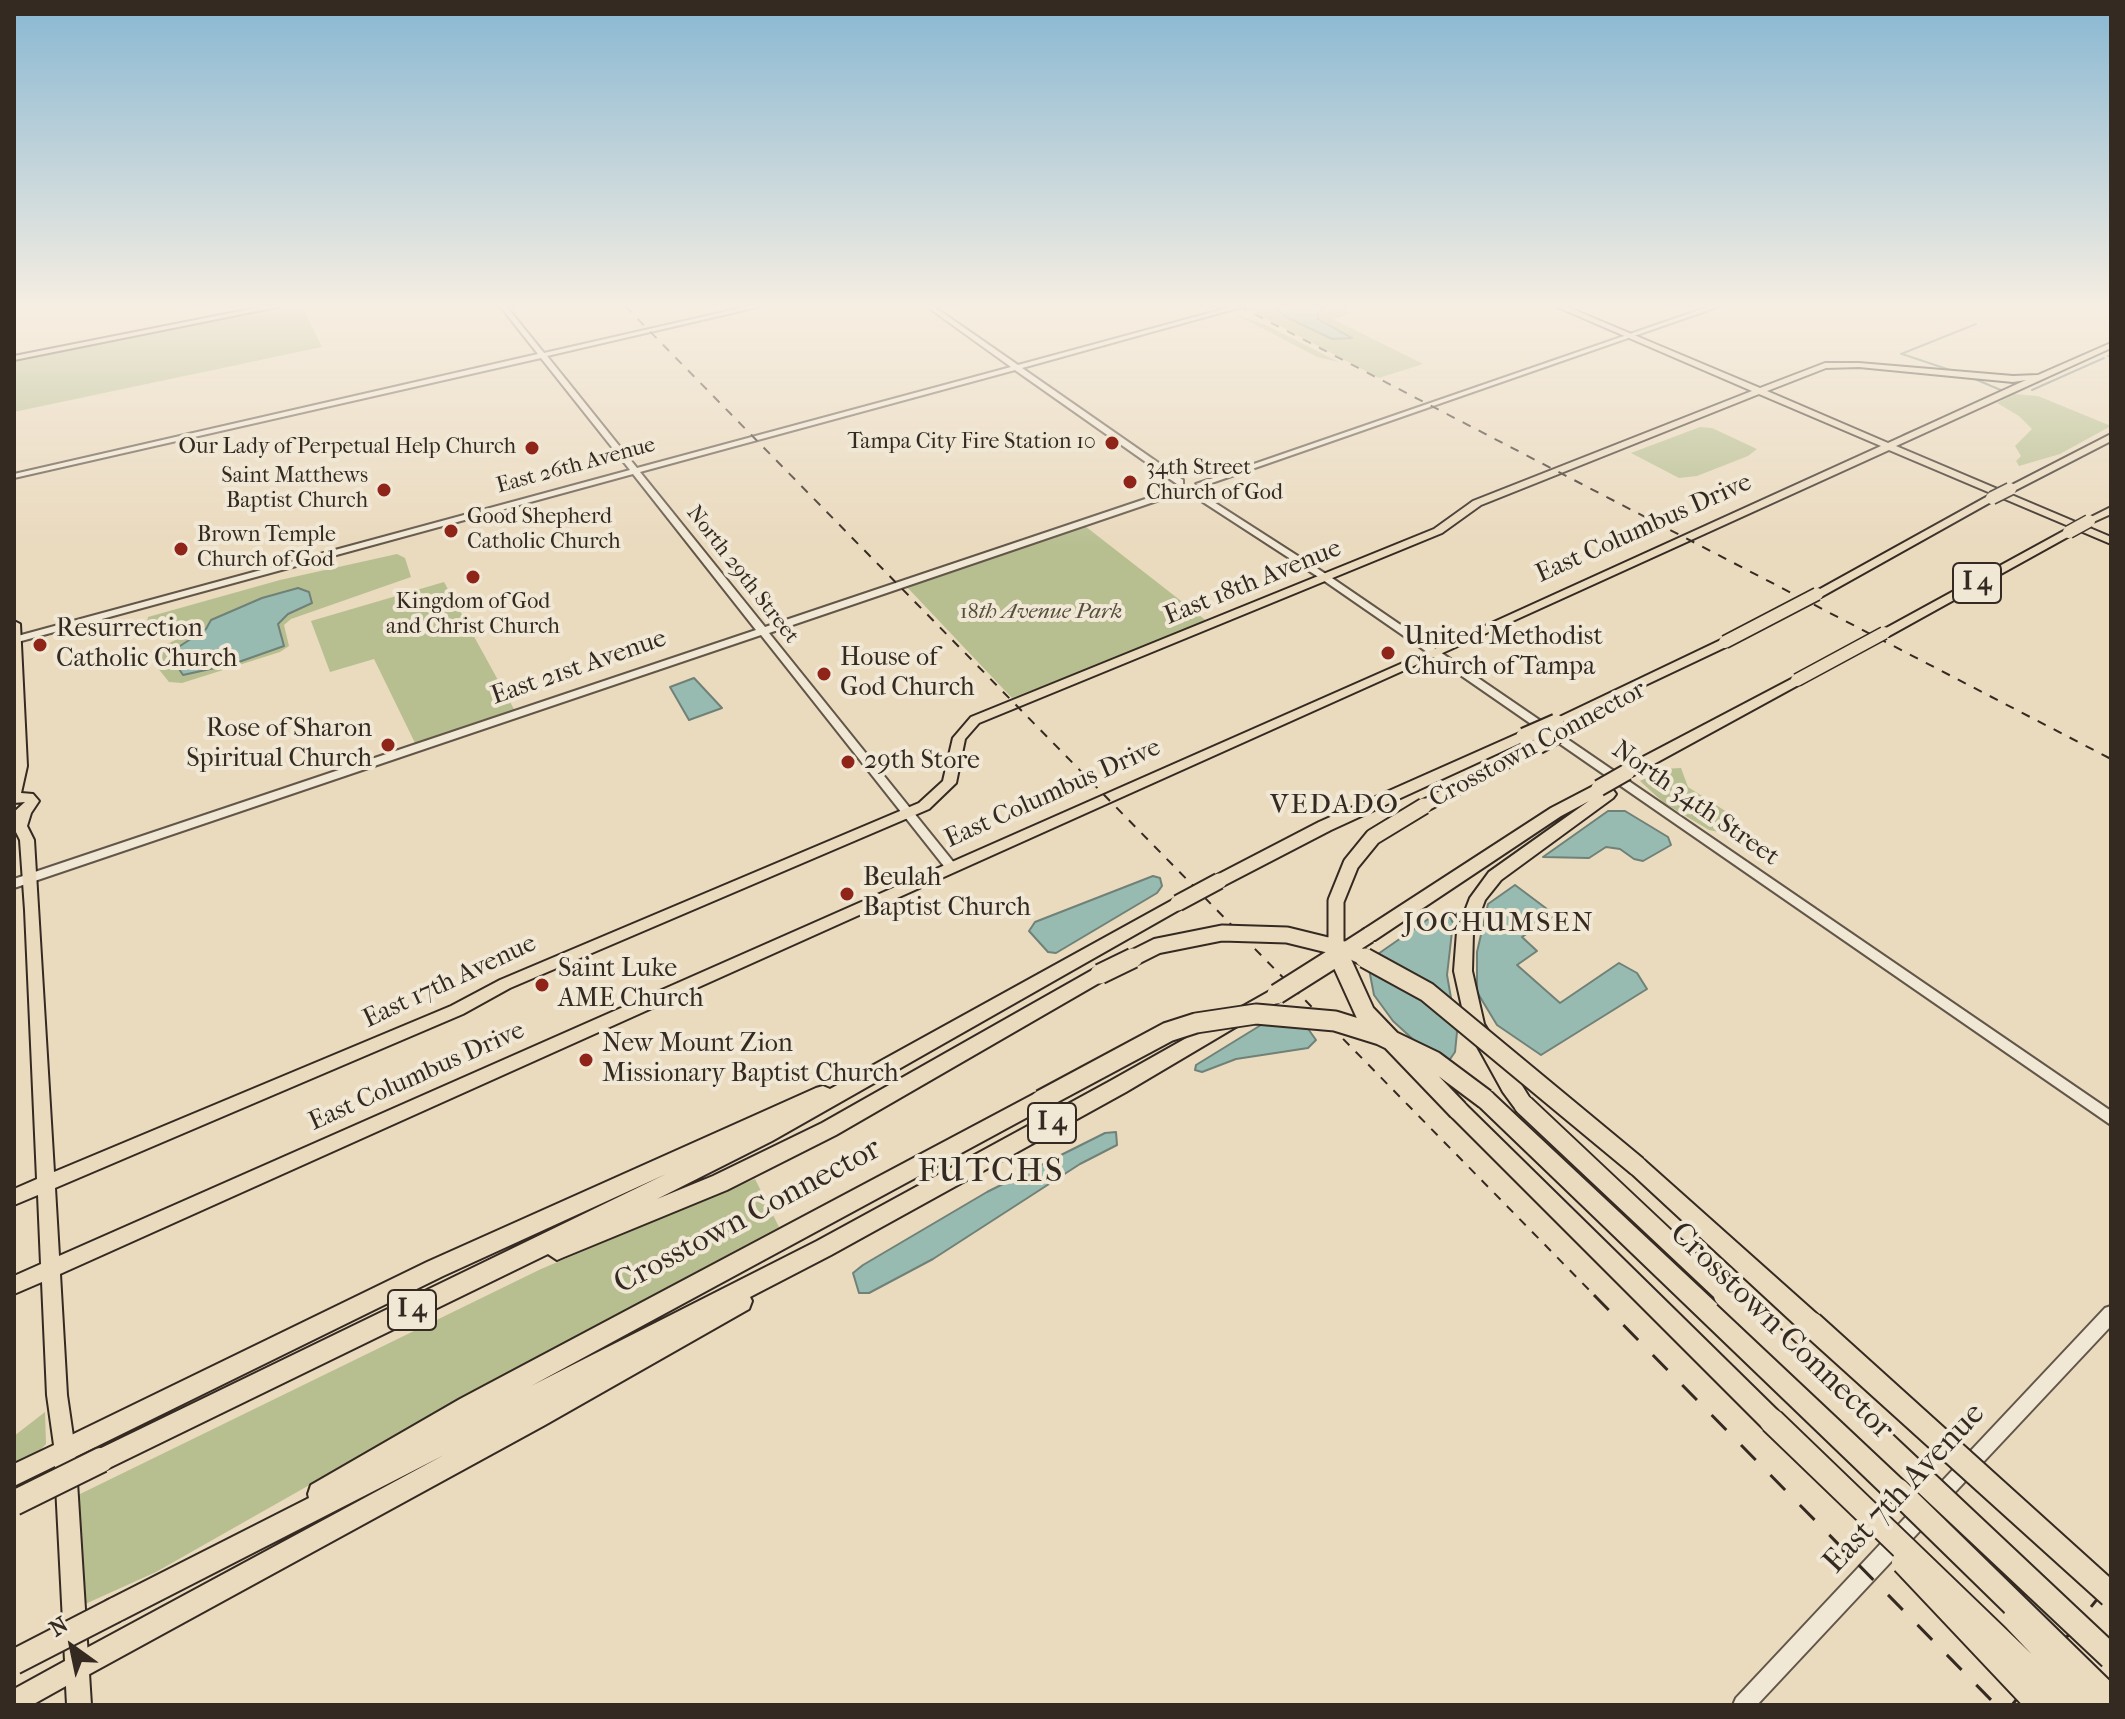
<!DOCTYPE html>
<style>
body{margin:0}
#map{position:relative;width:2125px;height:1719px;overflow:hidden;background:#eadabe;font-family:"IM FELL French Canon",serif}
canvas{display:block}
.frame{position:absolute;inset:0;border:16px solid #342a22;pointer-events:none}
.north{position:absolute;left:32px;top:1607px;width:80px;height:80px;-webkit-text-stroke:6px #f1e7d5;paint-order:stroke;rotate:327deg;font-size:22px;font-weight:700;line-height:32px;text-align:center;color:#342a22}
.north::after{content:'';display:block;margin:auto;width:28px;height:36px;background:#342a22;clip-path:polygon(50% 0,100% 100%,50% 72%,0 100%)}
</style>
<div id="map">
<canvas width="2125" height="1719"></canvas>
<div class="frame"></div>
<div class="north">N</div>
</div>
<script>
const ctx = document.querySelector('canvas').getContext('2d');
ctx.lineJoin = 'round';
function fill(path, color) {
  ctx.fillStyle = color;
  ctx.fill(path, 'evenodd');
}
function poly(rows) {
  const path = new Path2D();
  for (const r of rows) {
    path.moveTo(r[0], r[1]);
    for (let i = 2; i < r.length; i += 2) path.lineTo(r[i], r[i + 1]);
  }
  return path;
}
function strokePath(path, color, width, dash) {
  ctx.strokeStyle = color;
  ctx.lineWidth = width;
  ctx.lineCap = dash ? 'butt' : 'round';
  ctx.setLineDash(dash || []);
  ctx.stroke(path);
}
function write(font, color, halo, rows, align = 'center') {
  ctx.font = font + ' "IM FELL French Canon",serif';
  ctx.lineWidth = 8;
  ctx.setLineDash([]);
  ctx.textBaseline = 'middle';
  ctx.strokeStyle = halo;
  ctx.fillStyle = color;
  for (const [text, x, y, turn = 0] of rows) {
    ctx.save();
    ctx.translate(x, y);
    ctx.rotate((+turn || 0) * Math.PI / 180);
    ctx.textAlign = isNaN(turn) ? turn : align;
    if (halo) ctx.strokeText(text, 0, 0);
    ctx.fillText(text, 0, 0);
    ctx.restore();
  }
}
const green = poly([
 [291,306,302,306,322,347,14,412,14,360],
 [1242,306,1337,306,1352,313,1333,319,1423,364,1379,378],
 [1233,313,1266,325,1339,362,1317,357],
 [2014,394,2038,396,2111,426,2060,454,2019,466,2016,461,2021,456,2015,446,2032,429,2019,416,1997,403],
 [1700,427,1712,428,1757,449,1748,456,1697,476,1679,478,1631,453],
 [1085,526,1208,622,1012,698,906,586],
 [397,554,405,558,411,577,291,619,284,625,289,646,280,652,182,683,169,682,157,667,163,646,192,632,194,623,189,622,169,637,157,637,147,623,148,617,280,580],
 [444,582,515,711,416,745,374,659,330,672,311,621],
 [1681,768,1688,787,1730,814,1733,821,1728,828,1719,832,1709,830,1664,803,1640,781,1663,769],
 [755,1179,779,1227,500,1377,156,1572,83,1605,78,1495,541,1269],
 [45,1412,46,1444,32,1459,14,1467,14,1436]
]);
const water = poly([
 [1274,306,1323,306,1326,308,1318,313,1318,319,1352,338,1332,339,1286,317,1274,306],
 [298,588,309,592,312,603,288,614,278,624,284,646,233,664,183,675,173,660,177,648,206,629,211,620,262,598,298,588],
 [694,678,722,708,689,720,670,687,694,678],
 [1608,811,1625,811,1668,837,1671,845,1643,861,1634,859,1620,849,1606,847,1589,858,1543,857,1608,811],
 [1153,876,1160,878,1162,886,1157,893,1056,953,1048,952,1029,931,1035,922,1153,876],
 [1515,885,1555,915,1522,937,1537,951,1517,965,1560,1003,1619,963,1637,973,1647,989,1541,1055,1497,1025,1477,992,1477,952,1488,904,1515,885],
 [1434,915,1450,917,1453,923,1447,975,1457,1032,1455,1052,1448,1062,1429,1054,1393,1021,1374,995,1369,969,1378,954,1434,915],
 [1287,1009,1294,1009,1316,1040,1308,1048,1236,1059,1202,1072,1195,1070,1196,1065,1287,1009],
 [1116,1132,1117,1145,1080,1164,933,1259,869,1293,859,1293,853,1273,863,1265,987,1192,1105,1133,1116,1132]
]);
const stream = poly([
 [1901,354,1976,324],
 [1902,354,1953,371],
 [2108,356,2111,355],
 [1970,377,2003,391],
 [2032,390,2104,358],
 [1903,435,1947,416]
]);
const minor = poly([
 [500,306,506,306,544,353,750,306,762,306,547,356,637,468,1011,367,926,306,933,306,1018,365,1235,306,1245,306,1022,368,1183,480,1183,484,1177,484,1015,370,640,472,765,627,1181,487,1192,488,1329,576,2111,1111,2111,1125,1323,580,1186,491,769,633,955,864,957,867,955,870,947,870,761,635,14,888,14,879,756,630,633,474,14,643,14,637,630,470,541,358,14,478,14,474,538,354,500,306],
 [1711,306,1720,306,1203,486,1196,484,1711,306],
 [2111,1306,2111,1326,1943,1505,1937,1508,1931,1505,1928,1499,1931,1493,2105,1308,2111,1306],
 [1924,1503,1931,1505,1933,1512,1931,1519,1757,1705,1733,1705,1736,1698,1917,1505,1924,1503]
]);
const major = poly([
 [266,306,282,306,14,360,14,356,266,306],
 [1555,306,1565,306,1760,388,1825,363,1859,363,2013,376,2038,375,2111,343,2111,348,1896,446,2111,537,2111,544,1889,450,1438,655,60,1274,67,1395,75,1450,91,1705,67,1705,66,1686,32,1705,14,1705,14,1689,65,1661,55,1466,14,1486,14,1464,54,1445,47,1395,42,1282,14,1294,14,1276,41,1264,38,1195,14,1205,14,1189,37,1179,25,910,20,840,14,828,14,812,25,802,14,803,14,621,20,624,27,766,21,793,33,794,39,801,31,813,27,826,34,840,54,1172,451,1006,500,980,919,803,943,781,953,738,971,717,1434,529,1473,501,1752,391,1555,306],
 [1859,367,2013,382,2026,380,1888,443,1767,391,1826,368,1859,367],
 [1759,394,1881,446,1430,651,59,1256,55,1188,463,1014,510,988,929,809,956,783,965,739,979,723,1442,533,1481,505,1759,394]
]);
const highway = poly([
 [2111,434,2111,441,2014,491,2004,489,2111,434],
 [1988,496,1998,498,1821,597,1817,598,1811,594,1988,496],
 [2111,507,2111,514,2089,524,2083,521,2111,507],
 [2069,528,2075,532,2073,534,1889,636,1879,636,1877,633,2069,528],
 [1725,638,1732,642,1730,645,1561,725,1551,725,1549,722,1725,638],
 [1797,676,1802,677,1802,683,1632,776,1627,777,1620,772,1622,768,1797,676],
 [1524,731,1531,736,1529,739,1331,830,1225,885,1219,887,1211,881,1213,877,1319,822,1524,731],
 [1538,741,1543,743,1545,746,1543,749,1429,810,1424,811,1416,806,1419,802,1538,741],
 [1599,783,1604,784,1606,790,1613,790,1616,794,1613,798,1501,880,1485,900,1473,932,1472,971,1484,1024,1534,1105,1531,1111,1524,1113,1517,1111,1503,1092,1466,1025,1454,971,1457,932,1470,898,1489,872,1589,801,1561,816,1375,940,1363,940,1361,935,1363,930,1551,808,1599,783],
 [1178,897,1184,899,1186,903,1184,907,772,1141,657,1199,713,1176,822,1123,1094,969,1100,967,1106,969,1109,974,1106,979,836,1135,727,1190,564,1257,557,1260,548,1254,109,1468,101,1472,93,1468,89,1460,93,1452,666,1174,443,1276,73,1458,65,1462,57,1458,53,1450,57,1442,427,1262,816,1088,823,1086,830,1089,1178,897],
 [1277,987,1283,989,1286,994,1283,999,1126,1092,831,1255,750,1297,752,1301,749,1309,545,1425,86,1676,77,1680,68,1676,64,1667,68,1658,444,1455,124,1619,115,1623,106,1619,102,1610,106,1601,309,1498,308,1494,311,1485,460,1399,1034,1094,1041,1092,1048,1094,1051,1100,1048,1106,531,1386,817,1241,1112,1080,1277,987],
 [1485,1091,1492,1093,1907,1482,1910,1491,1907,1500,1898,1503,1889,1500,1478,1105,1475,1099,1478,1093,1485,1091],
 [1458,1102,1465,1104,1780,1413,1784,1421,1780,1429,1772,1433,1764,1429,1451,1116,1448,1110,1451,1104,1458,1102],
 [1637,1157,1644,1160,1819,1316,1822,1324,1819,1332,1811,1335,1803,1332,1630,1172,1627,1166,1630,1160,1637,1157]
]);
const railFar1 = poly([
 [625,306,1596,1297],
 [1239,306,2111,759]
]);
const rail = poly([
 [1594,1295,1996,1705],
 [2012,1705,2111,1582]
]);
const highwayBridgeFar3 = poly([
 [1992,498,2010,489],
 [2069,532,2089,521],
 [1725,642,1817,594],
 [1797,680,1884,633]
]);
const highwayBridgeFar2 = poly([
 [1524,736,1556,722],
 [1538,746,1568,729],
 [1599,788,1627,772],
 [1178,903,1219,881],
 [1129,960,1157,946,1222,933,1287,935,1348,950,1369,960],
 [1330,960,1369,935],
 [1341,960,1336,943,1336,901,1351,864,1373,837,1424,806]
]);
const highwayBridgeFar1 = poly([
 [1340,958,1365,1013,1458,1110],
 [1365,958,1427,992,1637,1166],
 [1100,974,1133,958],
 [1277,994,1334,958],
 [1041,1100,1168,1032,1196,1023,1256,1014,1335,1021,1380,1035,1434,1061,1485,1099],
 [1524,1105,1728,1297]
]);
const highwayBridge = poly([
 [1726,1295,2111,1657],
 [1811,1324,2111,1595],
 [1772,1421,2067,1705],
 [1898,1491,2111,1699],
 [14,1503,101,1460],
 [1904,1562,2039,1705],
 [2015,1619,2096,1705],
 [14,1662,115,1610]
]);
const markers = [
 [1112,443,8,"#8f2418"],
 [532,448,8,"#8f2418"],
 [1130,482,8,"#8f2418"],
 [384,490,8,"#8f2418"],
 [451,531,8,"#8f2418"],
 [181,549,8,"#8f2418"],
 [473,577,8,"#8f2418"],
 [40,645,8,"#8f2418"],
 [1388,653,8,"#8f2418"],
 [824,674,8,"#8f2418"],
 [388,745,8,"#8f2418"],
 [848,762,8,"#8f2418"],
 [847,894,8,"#8f2418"],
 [542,985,8,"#8f2418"],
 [586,1060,8,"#8f2418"]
];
const farPoinames = [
 ["Tampa City Fire Station 10",1096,443],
 ["Our Lady of Perpetual Help Church",516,448],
 ["34th Street",1146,469,"left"],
 ["Church of God",1146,494,"left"],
 ["Saint Matthews",368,477],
 ["Baptist Church",368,502],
 ["Good Shepherd",467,518,"left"],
 ["Catholic Church",467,543,"left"],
 ["Brown Temple",197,536,"left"],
 ["Church of God",197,561,"left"],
 ["Kingdom of God",473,603,"center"],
 ["and Christ Church",473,628,"center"]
];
const farStreetnames = [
 ["East 26th Avenue",576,466,-15],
 ["North 29th Street",742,575,52]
];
const farParknames = [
 ["18th Avenue Park",1041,613]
];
const shields = [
 [1977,583,48],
 [1052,1123,48],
 [412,1310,48]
];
const shieldNames = [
 ["I 4",1977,583],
 ["I 4",1052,1123],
 ["I 4",412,1310]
];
const streetNames = [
 ["East Columbus Drive",1644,529,-24],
 ["East 18th Avenue",1253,583,-22],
 ["East 21st Avenue",579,668,-19],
 ["Crosstown Connector",1538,745,-28],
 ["East Columbus Drive",1053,794,-24],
 ["North 34th Street",1695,804,35],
 ["East 17th Avenue",450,982,-25],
 ["East Columbus Drive",417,1077,-24]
];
const poiNames = [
 ["Resurrection",56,630],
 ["Catholic Church",56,660],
 ["United Methodist",1404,638],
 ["Church of Tampa",1404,668],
 ["House of",840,659],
 ["God Church",840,689],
 ["Rose of Sharon",372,730,"right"],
 ["Spiritual Church",372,760,"right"],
 ["29th Store",864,762],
 ["Beulah",863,879],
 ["Baptist Church",863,909],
 ["Saint Luke",558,970],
 ["AME Church",558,1000],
 ["New Mount Zion",602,1045],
 ["Missionary Baptist Church",602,1075]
];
const neighbourhoodNames = [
 ["VEDADO",1335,806],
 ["JOCHUMSEN",1499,924]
];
const nearStreetnames = [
 ["Crosstown Connector",748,1217,-28],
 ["Crosstown Connector",1781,1332,44],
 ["East 7th Avenue",1905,1489,-47]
];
const nearNeighbourhoodnames = [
 ["FUTCHS",991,1173]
];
fill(green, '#b7bf91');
fill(water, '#98bbb1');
strokePath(water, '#708178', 2);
strokePath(stream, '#708178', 2);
strokePath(minor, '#625649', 4);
strokePath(major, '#342a22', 4);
strokePath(highway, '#342a22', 4);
fill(minor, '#f1e7d5');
fill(major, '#eadabe');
fill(highway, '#eadabe');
strokePath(railFar1, '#342a22', 2, [9, 9]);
strokePath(rail, '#342a22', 3, [21, 21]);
strokePath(highwayBridgeFar3, '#342a22', 15, []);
strokePath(highwayBridgeFar2, '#342a22', 19, []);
strokePath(highwayBridgeFar1, '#342a22', 23, []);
strokePath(highwayBridge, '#342a22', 28, []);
strokePath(highwayBridgeFar3, '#eadabe', 12);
strokePath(highwayBridgeFar2, '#eadabe', 15);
strokePath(highwayBridgeFar1, '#eadabe', 19);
strokePath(highwayBridge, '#eadabe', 24);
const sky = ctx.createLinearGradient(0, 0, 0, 547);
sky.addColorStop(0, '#88b7d2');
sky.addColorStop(0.56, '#f6eee2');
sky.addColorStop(1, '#f6eee200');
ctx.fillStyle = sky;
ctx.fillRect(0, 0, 2125, 547);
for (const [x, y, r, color] of markers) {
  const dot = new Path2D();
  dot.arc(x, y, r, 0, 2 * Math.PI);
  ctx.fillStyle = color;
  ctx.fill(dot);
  strokePath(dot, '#f1e7d5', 3);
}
write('22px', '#342a22', '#f1e7d5', farPoinames, 'right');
write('22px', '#342a22', '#f1e7d5', farStreetnames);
write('italic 22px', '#554f3e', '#f1e7d5', farParknames);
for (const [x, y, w] of shields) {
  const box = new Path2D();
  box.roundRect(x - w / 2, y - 20, w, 40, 6);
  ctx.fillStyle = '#f1e7d5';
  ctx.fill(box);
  strokePath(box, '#342a22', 2);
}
write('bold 24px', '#342a22', null, shieldNames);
write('26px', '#342a22', '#f1e7d5', streetNames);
write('26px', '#342a22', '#f1e7d5', poiNames, 'left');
ctx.letterSpacing = '2px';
write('28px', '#342a22', '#f1e7d5', neighbourhoodNames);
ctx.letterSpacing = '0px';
write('32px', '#342a22', '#f1e7d5', nearStreetnames);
ctx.letterSpacing = '2px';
write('34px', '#342a22', '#f1e7d5', nearNeighbourhoodnames);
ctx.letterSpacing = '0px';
</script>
